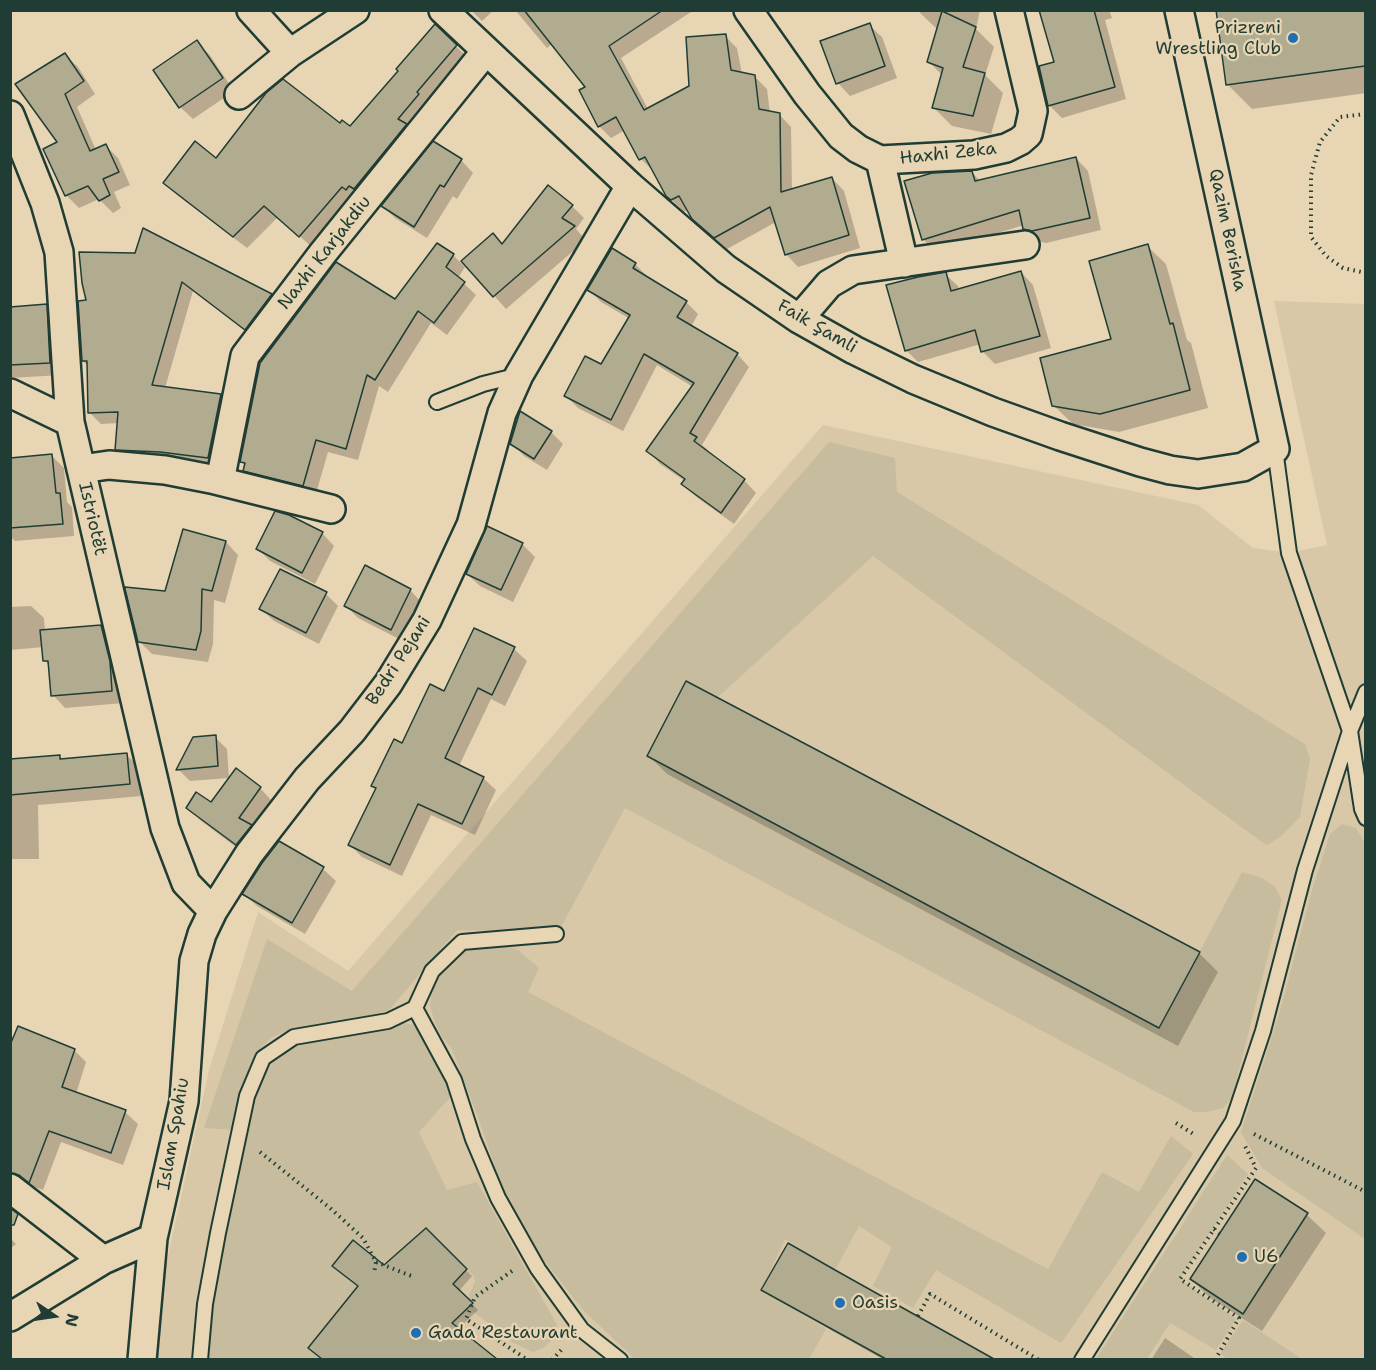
<!DOCTYPE html>
<meta charset="utf-8">
<style>
body{margin:0}
#map{position:relative;width:1376px;height:1370px;overflow:hidden;background:#e8d5b3;font-family:"Shantell Sans",sans-serif}
canvas{display:block}
.frame{position:absolute;inset:0;border:12px solid #1f3d34;pointer-events:none}
.north{position:absolute;left:24px;top:1286px;width:60px;height:60px;-webkit-text-stroke:4px #e8d5b3;paint-order:stroke;rotate:103deg;font-size:16px;font-weight:700;line-height:24px;text-align:center;color:#1f3d34}
.north::after{content:'';display:block;margin:auto;width:21px;height:27px;background:#1f3d34;clip-path:polygon(50% 0,100% 100%,50% 72%,0 100%)}
</style>
<div id="map">
<canvas width="1376" height="1370"></canvas>
<div class="frame"></div>
<div class="north">N</div>
</div>
<script>
const ctx = document.querySelector('canvas').getContext('2d');
ctx.lineJoin = 'round';
function fill(path, color) {
  ctx.fillStyle = color;
  ctx.fill(path, 'evenodd');
}
function poly(rows) {
  const path = new Path2D();
  for (const r of rows) {
    path.moveTo(r[0], r[1]);
    for (let i = 2; i < r.length; i += 2) path.lineTo(r[i], r[i + 1]);
  }
  return path;
}
function strokePath(path, color, width, dash) {
  ctx.strokeStyle = color;
  ctx.lineWidth = width;
  ctx.lineCap = dash ? 'butt' : 'round';
  ctx.setLineDash(dash || []);
  ctx.stroke(path);
}
function write(font, color, halo, rows, align = 'center') {
  ctx.font = font + ' "Shantell Sans",sans-serif';
  ctx.lineWidth = 4.5;
  ctx.setLineDash([]);
  ctx.textBaseline = 'middle';
  ctx.strokeStyle = halo;
  ctx.fillStyle = color;
  for (const [text, x, y, turn = 0] of rows) {
    ctx.save();
    ctx.translate(x, y);
    ctx.rotate((+turn || 0) * Math.PI / 180);
    ctx.textAlign = isNaN(turn) ? turn : align;
    if (halo) ctx.strokeText(text, 0, 0);
    ctx.fillText(text, 0, 0);
    ctx.restore();
  }
}
const built = poly([
 [1274,301,1365,304,1365,1359,152,1360,154,1319,209,1070,258,912,348,971,823,425,1198,505,1253,548,1289,553,1327,545]
]);
const green = poly([
 [829,442,895,458,897,492,1305,744,1310,759,1300,817,1280,837,1267,845,1259,840,873,556,718,697,686,681,647,756,1159,1028,1242,872,1262,878,1275,887,1282,900,1232,1098,1223,1108,1206,1112,1194,1112,625,808,560,929,500,931,457,930,389,1010,358,1021,292,1028,271,1038,254,1055,242,1084,234,1130,204,1128,267,939,352,991],
 [1342,824,1356,828,1365,843,1365,1239,1262,1168,1241,1132,1280,1011,1312,890,1330,834],
 [486,946,506,946,518,950,539,968,528,992,1048,1269,1102,1172,1139,1192,1171,1136,1193,1154,1061,1343,936,1270,913,1308,873,1286,892,1247,859,1226,835,1270,785,1239,762,1289,826,1329,809,1359,635,1359,583,1310,533,1246,504,1194,478,1117,451,1047,442,1037,435,1023,430,1006,431,992,438,977,458,955,474,947],
 [388,1021,416,1025,452,1095,419,1132,447,1190,477,1182,557,1325,552,1340,543,1348,533,1352,512,1342,470,1309,469,1295,475,1282,474,1276,426,1228,407,1246,414,1275,377,1259,353,1240,333,1265,364,1291,308,1348,322,1359,200,1360,205,1304,263,1058,294,1036],
 [1227,1155,1248,1174,1180,1279,1236,1319,1216,1350,1170,1323,1147,1359,1096,1359],
 [1243,1320,1302,1359,1228,1359,1220,1354]
]);
const shadow = poly([
 [471,10,494,10,482,21],
 [515,10,694,10,621,58,648,109,690,87,725,36,737,48,742,74,754,76,767,89,770,113,779,114,791,127,792,190,832,178,844,191,860,248,798,267,786,254,776,222,727,249,706,231,689,209,684,212,667,195,653,171,641,159,625,130,611,138,599,126,587,87,552,44,547,48],
 [917,10,980,10,976,29,994,47,985,75,1003,93,991,134,952,126,934,108,942,75,929,62,938,30],
 [1040,10,1109,10,1112,18,1105,20,1126,99,1062,118,1049,105,1056,63],
 [1218,10,1366,10,1366,93,1252,109,1227,84],
 [869,25,882,37,897,78,850,96,838,83],
 [435,26,469,59,313,248,278,217,247,248,177,195,165,182,217,160,340,125,350,128,400,71],
 [196,42,209,54,234,91,193,119,180,107],
 [65,55,78,67,95,94,77,107,96,150,106,146,118,158,130,185,114,192,121,208,113,213,99,199,79,208,67,196,45,149,59,143],
 [1076,158,1088,171,1101,230,1046,243,1037,241,1025,229,1024,225,936,252,923,239,972,172,980,181],
 [461,160,473,173,457,199,453,196,427,238,395,218,383,206],
 [572,206,584,218,576,229,586,240,506,309,463,261,503,246],
 [144,230,271,295,282,306,257,340,193,291,165,388,221,395,232,407,219,469,128,460,117,449,119,423,101,424,90,413,88,366,83,361,88,302,136,254],
 [1147,246,1166,264,1187,340,1191,343,1208,408,1119,432,1073,424,1054,406,1113,340],
 [453,255,465,267,458,278,476,295,447,335,431,323,388,392,379,386,358,460,328,452,315,497,257,483,245,470,246,466,241,462],
 [635,264,647,276,646,278,686,302,698,314,691,327,737,354,749,367,702,445,708,450,707,452,744,480,756,493,734,524,695,496,683,484,685,481,660,464,648,451,693,387,657,365,623,431,578,408,566,396,602,366,630,319,601,302,589,290],
 [1021,272,1033,285,1051,348,995,364,983,352,981,344,918,362,906,350,945,274,958,286,959,290],
 [46,306,58,318,62,375,10,378,10,309],
 [551,432,563,444,547,470,524,456,512,443],
 [52,456,64,468,67,502,72,507,74,536,15,541,10,536,10,460],
 [488,528,522,544,535,557,513,602,480,586,467,574],
 [322,533,334,546,315,584,270,561,258,549],
 [226,542,238,555,225,603,214,600,213,644,208,662,152,654,139,641],
 [410,590,422,603,403,641,358,618,346,606],
 [326,594,338,606,319,644,274,621,261,609],
 [31,606,44,618,45,631,101,627,113,639,124,703,65,708,53,695,50,666,45,661,44,647,10,650,10,607],
 [475,630,514,649,527,661,505,706,491,699,459,766,483,778,496,790,475,835,431,815,402,876,362,857,350,845,377,790,373,786,403,745,445,693],
 [215,737,227,749,229,778,190,781,178,769],
 [127,755,139,767,142,796,38,805,39,859,10,859,10,760,59,756,63,760],
 [649,756,1199,953,1218,972,1178,1046,667,774],
 [236,770,260,788,272,801,252,828,249,857,200,820,188,807,212,804],
 [279,843,323,869,336,881,305,934,257,906,244,894],
 [74,1050,86,1062,76,1094,125,1112,138,1124,123,1165,61,1142,43,1190,10,1178,10,1082],
 [1256,1181,1307,1215,1326,1233,1262,1331,1210,1298,1191,1279],
 [426,1230,472,1276,459,1291,478,1310,458,1329,494,1360,323,1360,316,1354,384,1267],
 [10,1238,16,1244,10,1249],
 [788,1245,991,1360,884,1360,769,1295,763,1289],
 [1165,1338,1197,1360,1151,1360]
]);
const building = poly([
 [524,10,663,10,609,46,644,110,689,86,686,37,726,34,731,70,755,75,759,109,780,113,781,192,832,177,849,235,785,255,770,207,714,238,692,219,679,196,671,200,666,196,645,157,639,160,616,117,598,127,579,90,585,87,524,10],
 [1039,10,1094,10,1115,87,1048,106,1039,66,1054,62,1039,10],
 [1216,10,1365,10,1365,66,1226,85,1216,10],
 [942,11,976,27,963,67,985,73,973,116,932,108,943,68,927,62,942,11],
 [870,23,885,66,836,84,820,41,870,23],
 [435,24,457,45,417,92,419,94,398,119,407,124,354,189,349,186,346,190,342,187,299,237,264,206,233,237,163,183,195,141,216,158,266,93,283,79,340,123,342,120,350,126,398,71,396,69,435,24],
 [197,40,223,78,179,108,153,70,197,40],
 [65,53,84,81,65,94,90,151,106,144,119,172,103,179,110,195,99,201,88,186,65,196,43,149,57,142,15,84,65,53],
 [433,141,462,159,444,187,440,185,414,227,381,206,433,141],
 [1076,157,1090,218,1032,231,1023,229,1019,210,922,240,904,181,932,173,972,171,975,181,1076,157],
 [548,185,573,205,562,218,575,226,493,297,461,261,493,233,502,244,548,185],
 [143,228,272,294,245,330,182,282,152,385,221,394,208,458,160,452,115,450,118,412,88,413,87,361,82,361,78,301,86,300,82,283,79,252,135,253,143,228],
 [437,243,454,254,446,267,465,282,434,323,418,311,375,380,367,375,346,449,316,440,303,486,243,471,245,463,240,462,260,363,336,262,395,299,437,243],
 [1148,244,1170,324,1173,323,1190,390,1100,414,1052,406,1040,358,1111,339,1089,261,1148,244],
 [612,248,636,263,633,268,687,301,677,317,738,353,690,433,697,437,694,441,745,479,721,513,681,484,685,479,646,451,694,383,644,354,611,420,564,396,585,356,601,364,630,315,587,290,612,248],
 [1021,271,1040,336,981,352,975,330,905,351,886,285,918,277,946,272,951,291,1021,271],
 [47,304,50,363,10,365,10,307,47,304],
 [520,411,552,431,534,459,510,444,520,411],
 [52,454,56,493,60,493,63,524,10,528,10,458,52,454],
 [275,511,289,515,323,532,302,573,256,549,275,511],
 [487,526,523,543,501,590,466,574,487,526],
 [183,529,226,541,212,591,202,589,201,631,196,650,138,642,125,589,125,587,165,591,183,529],
 [365,565,411,589,391,630,344,606,365,565],
 [280,569,327,592,306,633,259,609,280,569],
 [101,625,110,661,112,691,51,696,48,661,43,661,40,630,101,625],
 [474,628,515,647,492,695,478,688,445,758,484,777,462,824,418,804,390,865,348,845,376,788,371,786,394,739,402,743,430,684,444,691,474,628],
 [686,681,1200,952,1159,1028,647,756,686,681],
 [216,735,218,766,176,770,193,737,216,735],
 [127,753,130,784,10,795,10,759,60,755,60,759,127,753],
 [236,768,261,787,239,818,252,825,236,845,186,808,196,792,211,802,236,768],
 [279,841,324,867,292,923,242,894,262,863,279,841],
 [18,1026,75,1049,62,1087,126,1110,111,1153,49,1131,29,1183,19,1175,10,1173,10,1045,18,1026],
 [1255,1179,1308,1213,1243,1314,1190,1279,1255,1179],
 [10,1208,18,1214,14,1225,10,1225,10,1208],
 [426,1228,467,1269,453,1284,473,1303,452,1323,497,1359,322,1359,308,1348,358,1286,332,1266,353,1240,384,1265,426,1228],
 [788,1243,835,1270,994,1359,886,1359,761,1290,788,1243]
]);
const path = poly([
 [1366,114,1340,117,1320,142,1311,175,1311,237,1326,256,1343,268,1366,273],
 [1176,1123,1195,1135],
 [1254,1134,1366,1192],
 [260,1152,330,1208,363,1238,376,1262,374,1273],
 [1214,1229,1220,1234],
 [376,1262,414,1277],
 [512,1271,475,1297,466,1319,528,1360],
 [918,1316,930,1294,1039,1360],
 [552,1360,564,1347],
 [1215,1360,1239,1318,1180,1279,1256,1168,1245,1146]
]);
const service = poly([
 [437,402,483,384,519,375],
 [1275,449,1289,553,1350,731,1362,809,1366,818],
 [556,934,462,942,432,971,415,1008,454,1080,473,1139,498,1198,538,1269,582,1330,620,1360],
 [200,1360,205,1304,218,1233,247,1096,263,1058,294,1037,388,1021,415,1008],
 [1082,1360,1233,1121,1263,1031,1305,870,1350,731,1366,692]
]);
const minor = poly([
 [443,10,630,186,726,269,799,319,854,350,913,379,993,412,1060,436,1140,462,1170,470,1198,474,1243,467,1275,449,1179,10],
 [748,10,807,94,841,136,858,149,880,160,974,155,1006,148,1020,141,1028,134,1033,111,1009,10],
 [290,53,355,10],
 [239,95,290,53,251,10],
 [10,115,45,203,59,252,70,422,165,828,186,883,213,911],
 [880,160,904,263],
 [799,319,829,284,853,270,1025,245],
 [10,393,70,422],
 [81,469,109,465,165,470,211,479,331,509],
 [220,481,245,356,323,253,486,51],
 [10,1188,103,1260],
 [10,1317,103,1260,153,1238],
 [142,1360,153,1238,184,1101,194,961,202,934,213,911,249,854,307,779,352,731,388,684,427,620,471,525,502,413,519,375,630,186]
]);
const markers = [
 [1293,38,6,"#1f6fb2"],
 [1242,1257,6,"#1f6fb2"],
 [840,1303,6,"#1f6fb2"],
 [416,1333,6,"#1f6fb2"]
];
const poiNames = [
 ["Prizreni",1281,28,"right"],
 ["Wrestling Club",1281,49,"right"],
 ["U6",1254,1257],
 ["Oasis",852,1303],
 ["Gada Restaurant",428,1333]
];
const streetNames = [
 ["Haxhi Zeka",948,154,-6],
 ["Qazim Berisha",1227,230,78],
 ["Naxhi Karjakdiu",325,253,-52],
 ["Faik Şamli",817,327,30],
 ["Istriotët",92,519,77],
 ["Bedri Pejani",399,661,-57],
 ["Islam Spahiu",174,1134,-80]
];
fill(built, '#d8c8a8');
fill(green, '#c7bc9e');
fill(shadow, '#0003');
fill(building, '#b1ab90');
strokePath(building, '#1f3d34', 1.5);
strokePath(service, '#1f3d34', 18);
strokePath(minor, '#1f3d34', 32);
strokePath(path, '#1f3d34', 4, [1.5, 4.5]);
strokePath(service, '#e8d5b3', 14);
strokePath(minor, '#e8d5b3', 27);
for (const [x, y, r, color] of markers) {
  const dot = new Path2D();
  dot.arc(x, y, r, 0, 2 * Math.PI);
  ctx.fillStyle = color;
  ctx.fill(dot);
  strokePath(dot, '#e8d5b3', 2);
}
write('18px', '#1f3d34', '#e8d5b3', poiNames, 'left');
write('18px', '#1f3d34', '#e8d5b3', streetNames);
</script>
